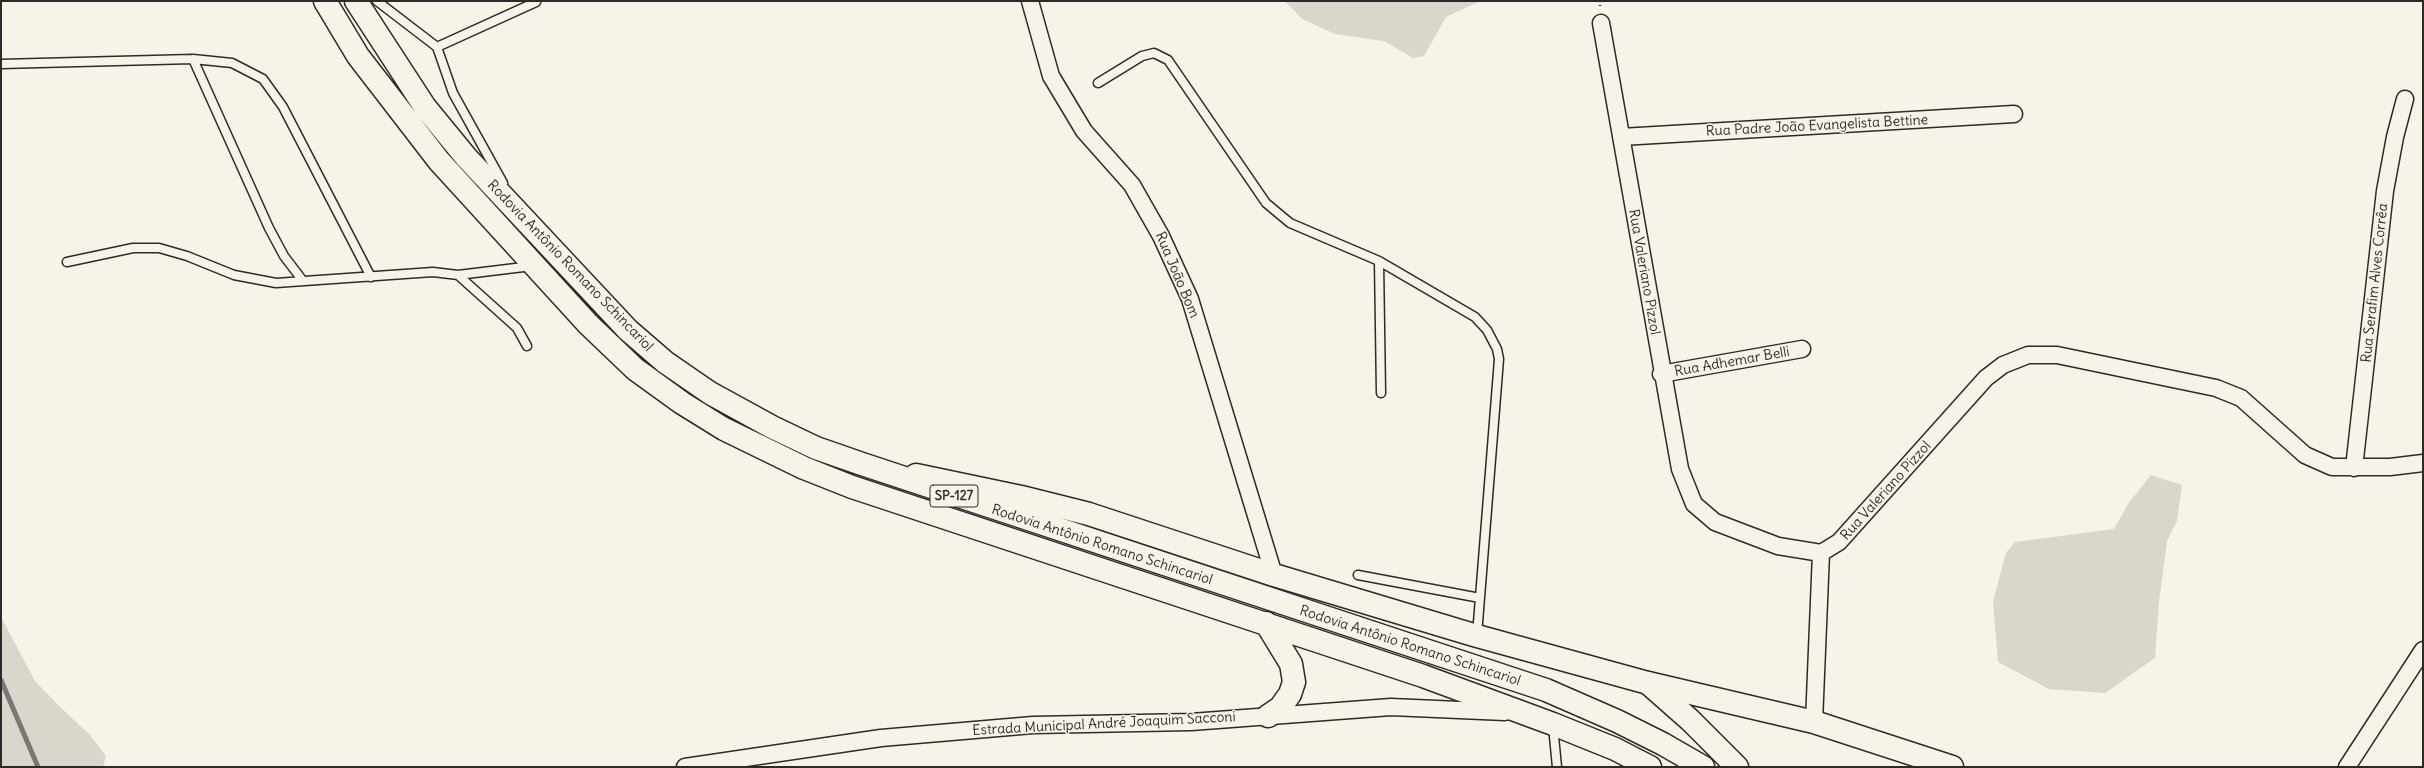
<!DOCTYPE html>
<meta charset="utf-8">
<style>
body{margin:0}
#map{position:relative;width:2424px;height:768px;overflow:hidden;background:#f7f3e8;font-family:Delius,sans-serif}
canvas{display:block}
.frame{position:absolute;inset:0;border:2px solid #2b2b2b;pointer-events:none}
</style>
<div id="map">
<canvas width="2424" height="768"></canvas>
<div class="frame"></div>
</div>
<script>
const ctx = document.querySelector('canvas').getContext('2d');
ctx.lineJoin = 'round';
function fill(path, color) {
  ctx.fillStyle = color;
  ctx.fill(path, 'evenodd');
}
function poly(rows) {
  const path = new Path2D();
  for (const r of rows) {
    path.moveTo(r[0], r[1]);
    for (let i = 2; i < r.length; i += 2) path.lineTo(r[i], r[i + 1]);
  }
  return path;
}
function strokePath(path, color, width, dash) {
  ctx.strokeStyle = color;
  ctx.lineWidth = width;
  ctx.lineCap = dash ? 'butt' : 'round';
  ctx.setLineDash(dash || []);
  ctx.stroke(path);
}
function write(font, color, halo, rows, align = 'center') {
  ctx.font = font + ' Delius,sans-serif';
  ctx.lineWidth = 3;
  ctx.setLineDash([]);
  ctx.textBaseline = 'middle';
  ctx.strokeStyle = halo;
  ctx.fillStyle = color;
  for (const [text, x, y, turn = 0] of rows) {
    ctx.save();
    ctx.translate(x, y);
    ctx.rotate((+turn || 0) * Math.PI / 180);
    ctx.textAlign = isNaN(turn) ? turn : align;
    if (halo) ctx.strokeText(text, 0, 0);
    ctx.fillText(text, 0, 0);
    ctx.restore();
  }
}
const green = poly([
 [1285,1,1480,1,1446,17,1424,56,1413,58,1384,41,1335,34,1302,19],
 [2151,475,2182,485,2177,521,2167,541,2159,602,2155,658,2105,693,2049,689,1998,662,1993,601,2006,553,2015,542,2114,529,2128,504],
 [1,617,35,681,60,707,89,734,106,756,103,767,1,767]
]);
const stream = poly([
 [1,680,38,767]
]);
const path = poly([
 [1600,1,1600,7]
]);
const lane = poly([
 [377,1,437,47,453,93,503,183],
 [437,47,536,2],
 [193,59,269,228,284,256,303,281],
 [1,64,193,59,232,63,263,79,283,107,371,277],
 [1098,83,1142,56,1154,53,1168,60,1266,203,1290,223,1379,261,1475,317,1487,330,1497,349,1499,359,1477,635],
 [1379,261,1381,393],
 [67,262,133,248,159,248,187,256,234,275,276,283,433,272,458,275,532,266],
 [458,275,517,328,527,346],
 [1358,575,1480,598],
 [1553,726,1557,767]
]);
const street = poly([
 [1030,1,1051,76,1084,131,1132,185,1161,236,1190,299,1274,575],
 [1601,23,1680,469,1694,504,1715,522,1778,546,1821,553,1839,542,1986,378,2003,365,2028,355,2057,355,2216,388,2241,398,2305,455,2332,467,2390,467,2423,463],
 [1621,137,2014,114],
 [1661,374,1802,349],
 [2354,468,2385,191,2395,137,2405,99],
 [1814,722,1821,553],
 [685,767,881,738,1033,725,1191,722,1391,707,1505,712],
 [2347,767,2423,650]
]);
const secondary = poly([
 [916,475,1021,497,1089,514,1274,575,1477,636,1648,683,1814,722,1952,767]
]);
const highway = poly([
 [325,1,358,56,439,161,588,324,635,369,682,403,724,429,804,468,852,487,1423,676,1553,724,1615,749,1650,767],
 [356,1,425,107,466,157,628,330,665,362,710,393,772,427,816,448,862,464,1546,690,1617,721,1663,744,1703,767],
 [1266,623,1291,664,1294,682,1290,694,1280,708,1268,716],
 [1648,683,1690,720,1737,767]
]);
const shields = [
 [954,496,48]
];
const shieldNames = [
 ["SP-127",954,496]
];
const streetNames = [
 ["Rua Padre João Evangelista Bettine",1817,126,-3],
 ["Rodovia Antônio Romano Schincariol",570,266,46],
 ["Rua Valeriano Pizzol",1644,272,80],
 ["Rua João Bom",1177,275,67],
 ["Rua Serafim Alves Corrêa",2375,283,-84],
 ["Rua Adhemar Belli",1732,362,-10],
 ["Rua Valeriano Pizzol",1886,491,-48],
 ["Rodovia Antônio Romano Schincariol",1102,545,18],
 ["Rodovia Antônio Romano Schincariol",1410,646,18],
 ["Estrada Municipal André Joaquim Sacconi",1104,724,-3]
];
fill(green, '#dad6cc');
strokePath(stream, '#7a7874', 5);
strokePath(lane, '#2b2b2b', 11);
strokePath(street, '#2b2b2b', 19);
strokePath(secondary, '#2b2b2b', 25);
strokePath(highway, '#2b2b2b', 25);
strokePath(path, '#2b2b2b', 2.5, [1, 3]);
strokePath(lane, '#f7f3e8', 8);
strokePath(street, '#f7f3e8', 16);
strokePath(secondary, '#f7f3e8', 22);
strokePath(highway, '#f7f3e8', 22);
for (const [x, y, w] of shields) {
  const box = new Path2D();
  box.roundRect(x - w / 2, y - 11, w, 22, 3);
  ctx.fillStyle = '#f7f3e8';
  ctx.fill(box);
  strokePath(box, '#2b2b2b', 1);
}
write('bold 13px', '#2b2b2b', null, shieldNames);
write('14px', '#2b2b2b', '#f7f3e8', streetNames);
</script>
